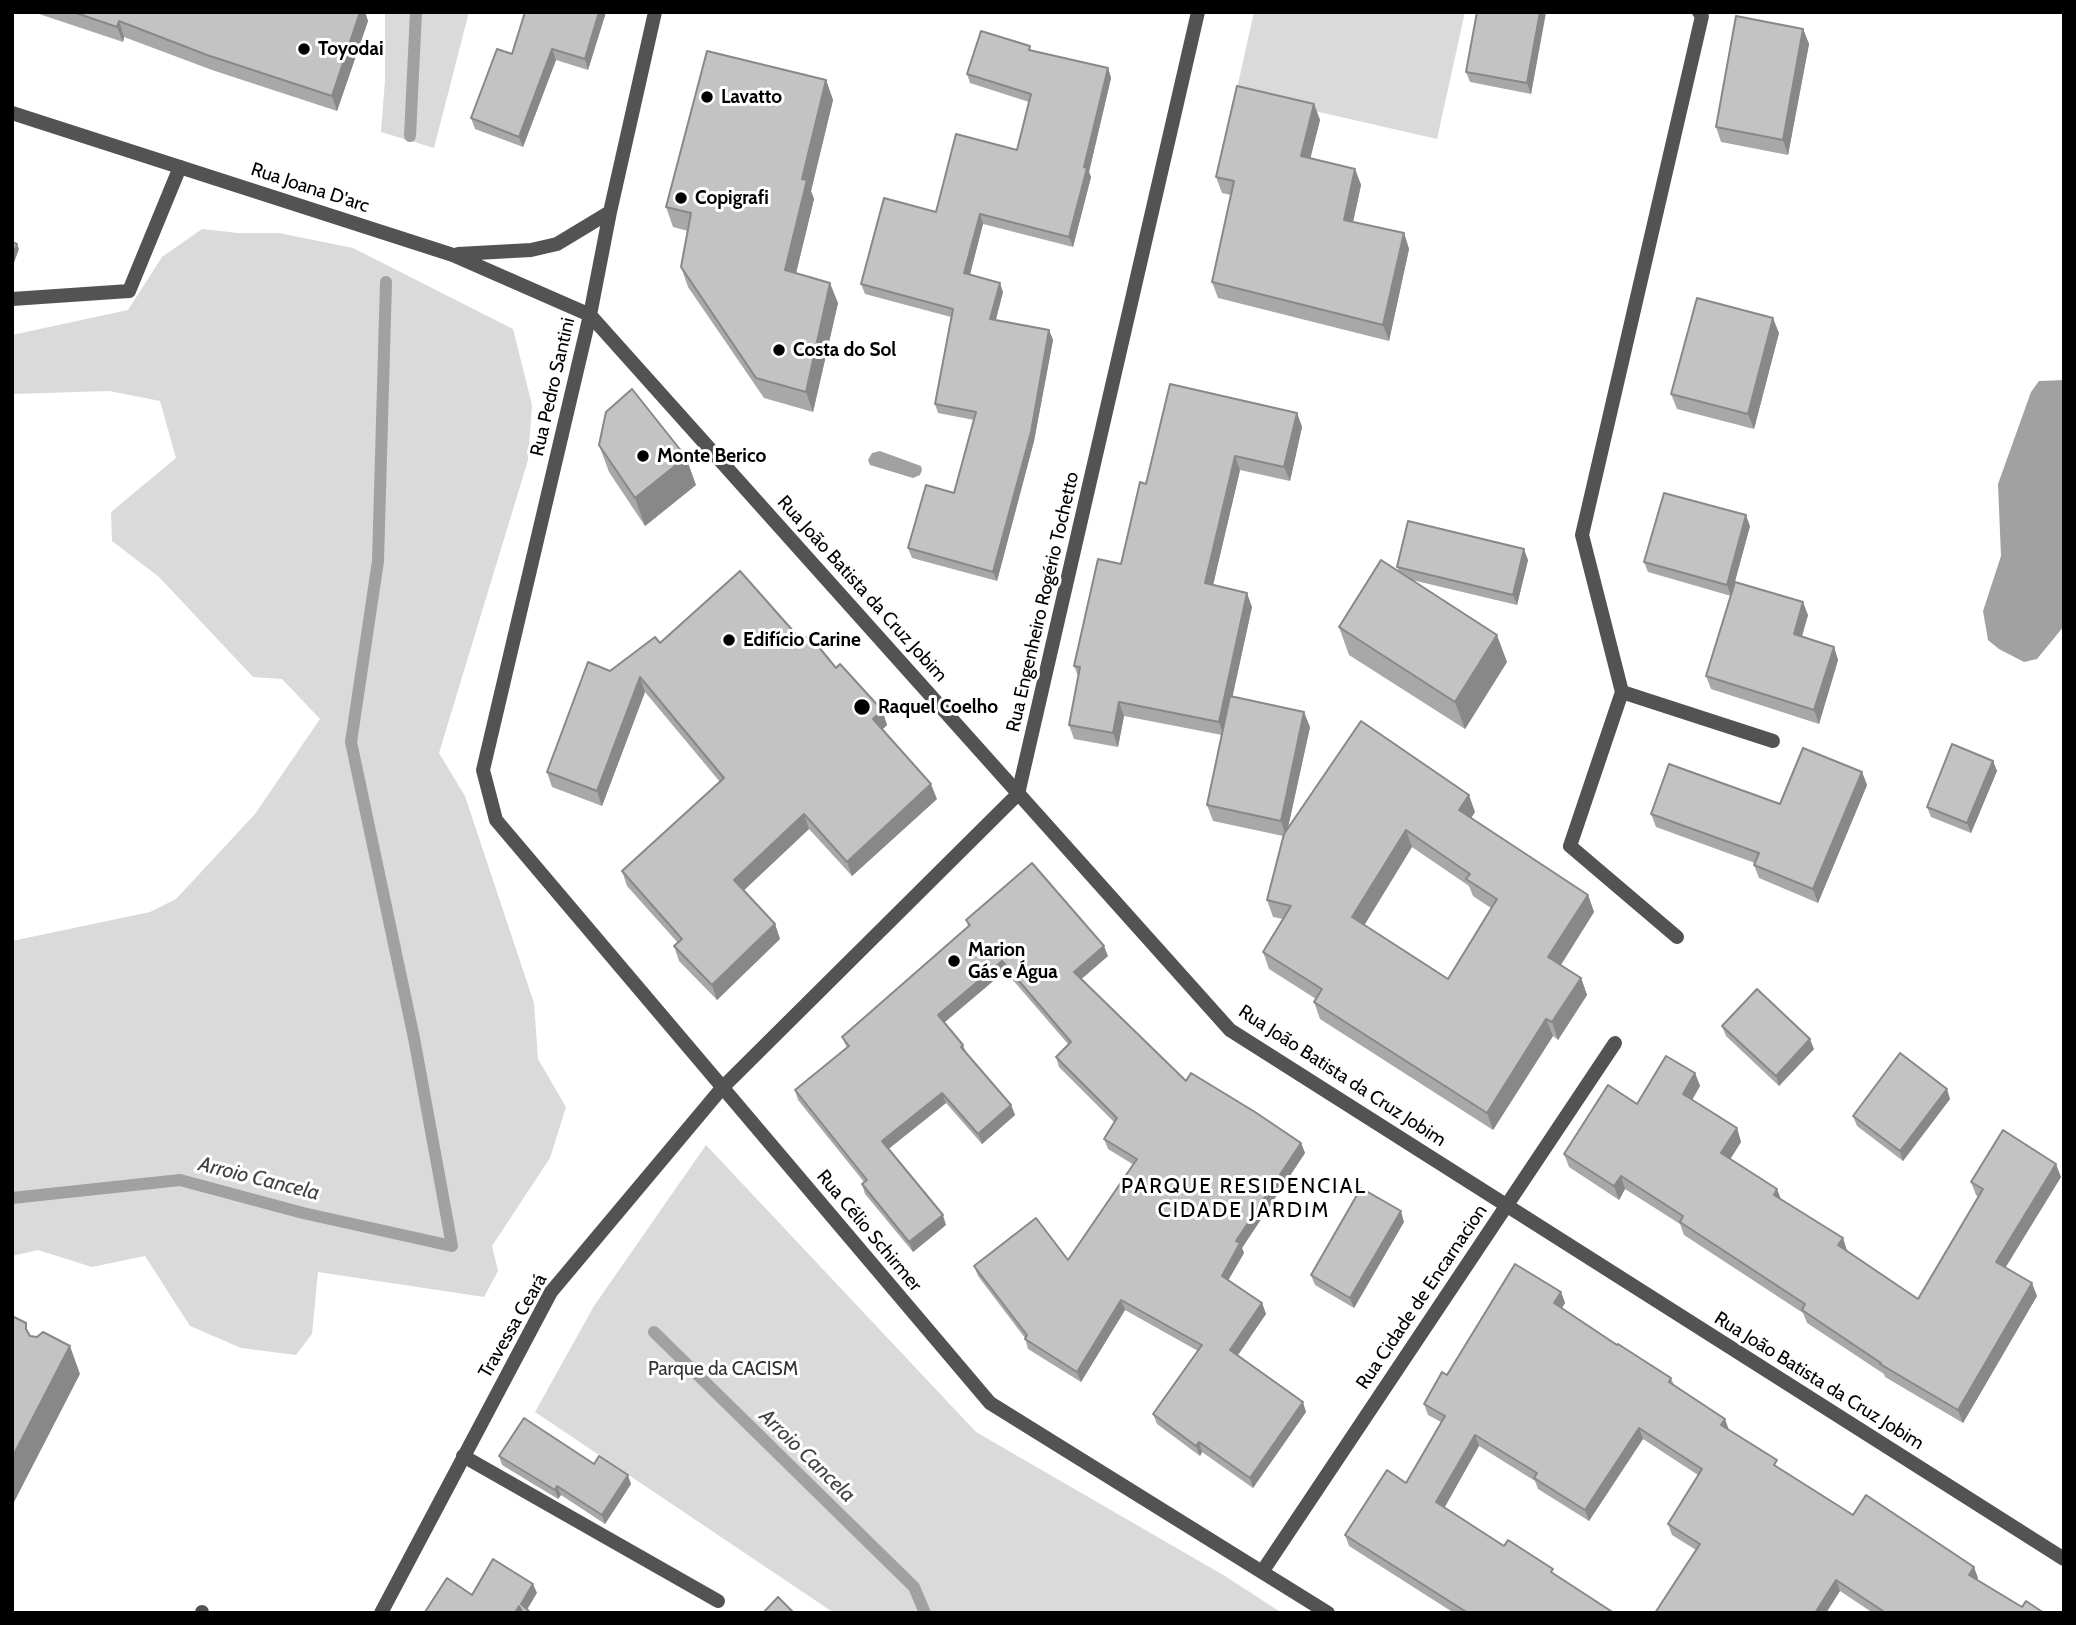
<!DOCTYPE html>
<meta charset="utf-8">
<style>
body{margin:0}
#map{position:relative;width:2076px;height:1625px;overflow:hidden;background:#fff;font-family:Cabin,sans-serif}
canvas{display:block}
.frame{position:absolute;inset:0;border:14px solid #000;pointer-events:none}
</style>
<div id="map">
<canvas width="2076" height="1625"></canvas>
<div class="frame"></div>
</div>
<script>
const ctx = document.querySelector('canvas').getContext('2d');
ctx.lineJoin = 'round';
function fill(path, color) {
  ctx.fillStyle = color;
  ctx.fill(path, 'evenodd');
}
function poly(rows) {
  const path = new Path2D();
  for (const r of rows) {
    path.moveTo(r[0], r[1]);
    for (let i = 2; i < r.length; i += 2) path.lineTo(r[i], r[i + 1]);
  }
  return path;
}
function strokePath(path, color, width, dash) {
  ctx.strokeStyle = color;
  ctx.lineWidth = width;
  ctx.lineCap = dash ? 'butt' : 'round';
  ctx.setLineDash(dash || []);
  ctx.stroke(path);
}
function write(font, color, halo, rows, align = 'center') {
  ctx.font = font + ' Cabin,sans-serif';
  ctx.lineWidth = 6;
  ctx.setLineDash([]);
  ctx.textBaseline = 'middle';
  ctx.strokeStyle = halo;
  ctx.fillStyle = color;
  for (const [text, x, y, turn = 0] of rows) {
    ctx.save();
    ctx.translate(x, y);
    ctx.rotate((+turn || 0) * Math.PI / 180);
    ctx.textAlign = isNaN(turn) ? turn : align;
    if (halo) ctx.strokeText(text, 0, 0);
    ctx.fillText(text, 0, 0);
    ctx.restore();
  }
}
const green = poly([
 [385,12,469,12,434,148,381,132,385,80],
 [1254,12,1465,12,1437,139,1236,93],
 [202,229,238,233,279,233,353,248,513,329,532,405,528,460,439,753,465,796,534,1003,538,1059,566,1107,550,1158,492,1246,498,1271,484,1297,318,1272,312,1334,296,1355,241,1348,190,1326,145,1256,92,1267,38,1250,12,1256,12,941,150,912,176,899,255,814,320,719,282,679,253,677,159,577,112,541,111,512,176,458,160,401,109,391,12,394,12,335,128,310,162,257],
 [706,1145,976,1432,1225,1576,1282,1613,834,1613,535,1412,594,1306]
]);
const water = poly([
 [2064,380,2064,626,2037,659,2024,662,1999,649,1988,640,1983,611,2001,556,1998,484,2031,392,2039,381],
 [880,451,921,466,922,470,920,475,913,478,870,465,868,460,872,453]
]);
const stream = poly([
 [410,136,416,12],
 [12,1198,180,1180,303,1213,452,1246,414,1038,351,742,378,561,386,282],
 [654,1332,914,1587,925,1613]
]);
const service = poly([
 [1699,12,1702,16,1582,535,1622,692,1773,741],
 [12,299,129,291,180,167],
 [1622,692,1570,846,1677,937],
 [463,1456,718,1601],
 [202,1613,202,1612]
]);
const minor = poly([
 [590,315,483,770,496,820,990,1403,1328,1613],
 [1018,794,1198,12],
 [1262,1572,1615,1043]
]);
const tertiary = poly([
 [12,113,453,255,590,315,1230,1030,2064,1559],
 [458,254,531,250,557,244,610,212],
 [590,315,610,212,655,12],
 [381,1613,551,1292,722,1088,1018,794]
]);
const wall = poly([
 [33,12,365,12,368,21,337,111,212,70,124,37,123,42],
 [606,12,588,70,556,60,523,147,475,129,471,118,512,54],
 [1477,12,1545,12,1531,94,1470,82,1466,72],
 [1803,29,1809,44,1788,155,1721,142,1716,127],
 [1031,50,1108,68,1111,78,1089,172,1091,177,1073,247,983,224,970,274,1003,292,996,320,1049,330,1053,340,1034,441,997,581,912,558,908,548,954,493,974,420,938,413,935,404,951,317,865,294,861,284,936,212,1017,150,1029,102,970,83,967,74],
 [826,80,833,100,811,191,814,199,796,273,838,303,813,412,764,398,688,287,681,267,688,231,673,227,666,207],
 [1314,104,1320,120,1310,158,1355,169,1361,185,1353,222,1404,233,1409,249,1389,341,1218,298,1212,282,1231,195,1222,193,1216,177],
 [1779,333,1754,429,1677,409,1671,394],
 [1297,413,1302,427,1290,481,1240,470,1213,585,1252,607,1232,696,1310,727,1288,827,1475,812,1471,818,1588,895,1594,912,1561,965,1581,978,1587,995,1558,1040,1553,1036,1493,1130,1320,1019,1314,1002,1316,999,1269,969,1263,952,1283,919,1273,917,1267,900,1283,836,1213,821,1207,805,1222,735,1124,716,1118,747,1074,739,1069,725,1078,676,1074,666,1121,564,1146,484],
 [1412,847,1469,886,1473,896,1491,908,1448,979,1364,925],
 [599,445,696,485,645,526,609,472],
 [1750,526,1731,596,1648,572,1644,562],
 [1528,560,1517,605,1412,580,1507,662,1465,729,1349,655,1339,627,1399,571,1397,567],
 [1808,615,1802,637,1834,647,1838,660,1819,724,1711,689,1706,676],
 [802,641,836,668,882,710,887,725,882,730,937,799,852,876,809,829,743,891,775,924,780,939,717,1000,679,961,674,946,678,943,627,886,622,871,720,782,645,692,602,806,552,787,547,772,610,671,660,643],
 [1993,761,1997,771,1971,833,1931,817,1927,807],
 [1862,772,1867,785,1818,903,1759,878,1754,865,1755,863,1656,827,1651,814,1780,804],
 [966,920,1108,956,1081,979,1186,1081,1301,1143,1305,1153,1242,1248,1244,1253,1228,1280,1262,1303,1266,1314,1237,1355,1306,1412,1253,1488,1202,1452,1200,1456,1157,1424,1153,1414,1198,1351,1125,1310,1081,1382,1028,1349,1025,1338,978,1276,974,1266,1068,1260,1134,1165,1108,1149,1104,1139,1114,1122,1059,1067,1056,1057,1068,1044,1005,971,944,1023,963,1045,967,1054,1011,1105,1015,1115,982,1144,946,1103,888,1149,946,1225,913,1252,865,1194,862,1184,864,1182,798,1100,795,1090,847,1048,842,1037,968,926],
 [1722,1026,1814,1049,1779,1086,1726,1036],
 [1695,1073,1700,1086,1692,1100,1737,1128,1741,1142,1730,1159,1781,1199,1843,1238,1847,1251,1918,1299,1978,1197,1976,1195,1971,1182,2061,1177,2005,1267,2037,1296,1963,1423,1885,1377,1884,1374,1807,1323,1803,1313,1684,1235,1680,1224,1625,1189,1619,1200,1569,1167,1564,1154,1637,1104],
 [1950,1099,1903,1161,1857,1126,1853,1116],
 [1404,1222,1354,1308,1315,1285,1311,1275],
 [1561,1292,1565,1303,1562,1308,1617,1345,1671,1378,1674,1385,1729,1430,1780,1469,1853,1515,1978,1578,1977,1580,2022,1607,2044,1613,1873,1613,1840,1591,1826,1613,1655,1613,1696,1550,1672,1535,1668,1524,1698,1475,1643,1439,1589,1521,1538,1489,1535,1481,1479,1446,1444,1507,1504,1546,1554,1574,1614,1613,1454,1613,1349,1546,1345,1535,1406,1483,1441,1422,1428,1415,1424,1404,1447,1375],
 [499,1456,594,1464,631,1484,605,1524,561,1495,558,1499,502,1465]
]);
const shadedWall = poly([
 [360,12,365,12,368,21,337,111,332,96],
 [599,12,606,12,588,70,585,59],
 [1540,12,1546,13,1531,94,1527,83],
 [119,21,124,37,123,42,117,27],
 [1803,29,1809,44,1788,155,1783,140],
 [552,49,556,60,523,147,519,137],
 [1108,68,1111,78,1089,172,1091,177,1073,247,1069,237,1084,167],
 [826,80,833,100,811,191,814,199,792,290,785,270,802,179],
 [1314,104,1320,120,1307,172,1301,156],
 [1355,169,1361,185,1350,236,1344,220],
 [980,214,983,224,968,282,964,273],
 [1404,233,1409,249,1389,341,1383,325],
 [17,244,19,249,12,268,12,257],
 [830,283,838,303,813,412,806,392],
 [1000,283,1003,292,993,329,990,319],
 [1773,318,1779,333,1754,429,1748,414],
 [1049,330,1053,340,1034,441,997,581,993,572],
 [1297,413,1302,427,1290,481,1284,467],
 [1235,456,1240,470,1210,598,1205,583],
 [686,457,696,485,645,526,635,498],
 [1746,515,1750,526,1731,596,1727,585],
 [1524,549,1528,560,1517,605,1513,595],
 [1247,593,1252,607,1224,736,1219,722],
 [1803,602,1808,615,1798,648,1794,634],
 [1497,635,1507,662,1465,729,1455,702],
 [1834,647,1838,660,1819,724,1814,710],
 [640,677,645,692,602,806,597,791],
 [1119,702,1124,716,1118,747,1113,733],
 [882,710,887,725,878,733,873,719],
 [1304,712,1310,727,1286,837,1281,821],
 [1993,761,1997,771,1971,833,1967,823],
 [1862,772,1867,785,1818,903,1813,889],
 [931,784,937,799,852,876,847,862],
 [1469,795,1475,812,1465,827,1459,810],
 [804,814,809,829,739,895,734,880],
 [1406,830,1412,847,1359,934,1352,917],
 [1588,895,1594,912,1555,974,1548,957],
 [775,924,780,939,717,1000,712,985],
 [1104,946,1108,956,1078,982,1074,972],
 [1002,961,1005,971,941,1025,938,1015],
 [1581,978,1587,995,1558,1040,1552,1022],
 [1546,1019,1553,1036,1493,1130,1487,1113],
 [1810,1039,1814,1049,1779,1086,1776,1076],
 [1695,1073,1700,1086,1688,1107,1683,1094],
 [1947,1089,1950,1099,1903,1161,1900,1151],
 [942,1093,946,1103,886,1151,882,1141],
 [1011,1105,1015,1115,982,1144,978,1134],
 [1737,1128,1741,1142,1726,1166,1721,1153],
 [1301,1143,1305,1153,1242,1248,1244,1253,1225,1286,1222,1276,1236,1241],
 [2056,1164,2061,1177,2001,1275,1996,1262],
 [1621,1176,1625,1189,1619,1200,1614,1186],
 [1777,1189,1782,1202,1774,1195],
 [1401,1211,1404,1222,1354,1308,1350,1298],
 [943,1215,946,1225,913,1252,909,1242],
 [1843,1238,1847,1251,1838,1245],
 [2032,1283,2037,1296,1963,1423,1958,1410],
 [1561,1292,1565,1303,1558,1314,1554,1303],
 [1121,1300,1125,1310,1081,1382,1077,1372],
 [1262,1303,1266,1314,1234,1361,1230,1350],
 [70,1346,80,1374,12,1506,12,1458],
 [1303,1402,1306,1412,1253,1488,1250,1478],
 [1725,1419,1729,1430,1721,1425],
 [1639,1428,1643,1439,1589,1521,1585,1510],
 [1475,1435,1479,1446,1441,1514,1436,1502],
 [1199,1442,1202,1452,1200,1456,1196,1446],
 [628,1475,631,1484,605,1524,602,1515],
 [557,1486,561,1495,558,1499,555,1490],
 [1974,1567,1978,1578,1973,1586,1969,1575],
 [1836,1580,1840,1591,1826,1613,1815,1613],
 [533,1584,537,1593,525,1613,521,1604],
 [519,1606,522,1613,515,1613]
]);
const building = poly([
 [73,12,360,12,332,96,207,55,119,21,117,27,73,12],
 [525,12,599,12,585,59,552,49,519,137,471,118,497,49,512,54,525,12],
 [1477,12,1540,12,1527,83,1466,72,1477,12],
 [1736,16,1803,29,1783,140,1716,127,1736,16],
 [981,31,1030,46,1029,50,1108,68,1084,167,1087,168,1069,237,980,214,964,273,1000,283,990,319,1049,330,1031,432,993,572,908,548,926,485,954,493,976,412,935,404,953,309,861,284,884,198,936,212,956,134,1017,150,1031,94,967,74,981,31],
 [707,51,826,80,802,179,807,180,785,270,830,283,806,392,756,378,681,267,691,213,666,207,707,51],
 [1237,86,1314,104,1301,156,1355,169,1344,220,1404,233,1383,325,1212,282,1234,181,1216,177,1237,86],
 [12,242,17,244,12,257,12,242],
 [1697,298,1773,318,1748,414,1671,394,1697,298],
 [1170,384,1297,413,1284,467,1235,456,1205,583,1247,593,1219,722,1119,702,1113,733,1069,725,1080,667,1074,666,1098,559,1121,564,1140,482,1146,484,1170,384],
 [632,389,686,457,635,498,599,445,606,412,632,389],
 [1664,493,1746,515,1727,585,1644,562,1664,493],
 [1408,521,1524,549,1513,595,1397,567,1408,521],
 [1381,560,1497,635,1455,702,1339,627,1381,560],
 [740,571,802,641,809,635,836,668,840,664,882,710,873,719,931,784,847,862,804,814,734,880,775,924,712,985,674,946,682,939,622,871,724,778,640,677,597,791,547,772,588,662,610,671,655,637,660,643,740,571],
 [1735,582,1803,602,1794,634,1834,647,1814,710,1706,676,1735,582],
 [1230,696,1304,712,1281,821,1207,805,1230,696],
 [1361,721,1469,795,1459,810,1588,895,1548,957,1581,978,1552,1022,1546,1019,1487,1113,1314,1002,1322,989,1263,952,1291,906,1267,900,1284,834,1361,721],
 [1406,830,1470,874,1466,879,1497,899,1448,979,1352,917,1406,830],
 [1952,744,1993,761,1967,823,1927,807,1952,744],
 [1803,748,1862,772,1813,889,1754,865,1759,853,1651,814,1669,764,1780,804,1803,748],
 [1032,863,1104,946,1074,972,1186,1081,1191,1073,1255,1112,1301,1143,1236,1241,1240,1243,1222,1276,1262,1303,1230,1350,1303,1402,1250,1478,1199,1442,1196,1446,1153,1414,1202,1345,1121,1300,1077,1372,1025,1339,1027,1335,974,1266,1036,1218,1068,1260,1137,1159,1104,1139,1117,1118,1056,1057,1071,1042,1002,961,938,1015,963,1045,961,1047,1011,1105,978,1134,942,1093,882,1141,943,1215,909,1242,862,1184,867,1180,795,1090,849,1046,842,1037,970,925,966,920,1032,863],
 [1757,989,1810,1039,1776,1076,1722,1026,1757,989],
 [1900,1053,1947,1089,1900,1151,1853,1116,1900,1053],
 [1666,1056,1695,1073,1683,1094,1737,1128,1721,1153,1777,1189,1774,1195,1843,1238,1838,1245,1918,1299,1983,1189,1971,1182,2003,1130,2056,1164,1996,1262,2032,1283,1958,1410,1880,1364,1881,1363,1802,1310,1805,1304,1680,1222,1683,1216,1621,1176,1614,1186,1564,1154,1608,1085,1637,1104,1666,1056],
 [1361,1188,1401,1211,1350,1298,1311,1275,1361,1188],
 [1515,1264,1561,1292,1554,1303,1617,1345,1618,1344,1671,1378,1669,1382,1725,1419,1721,1425,1777,1460,1774,1465,1853,1515,1866,1495,1974,1567,1969,1575,2022,1607,2026,1601,2044,1613,1886,1613,1836,1580,1815,1613,1655,1613,1700,1544,1668,1524,1702,1469,1639,1428,1585,1510,1534,1478,1537,1473,1475,1435,1436,1502,1504,1546,1508,1540,1553,1569,1551,1572,1614,1613,1468,1613,1345,1535,1387,1470,1406,1483,1445,1416,1424,1404,1442,1372,1447,1375,1515,1264],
 [12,1316,26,1323,26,1329,30,1336,37,1337,43,1332,70,1346,12,1458,12,1316],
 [524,1418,594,1464,599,1456,628,1475,602,1515,557,1486,555,1490,499,1456,524,1418],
 [493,1559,533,1584,521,1604,531,1613,523,1613,519,1606,515,1613,426,1613,425,1612,447,1578,472,1595,493,1559],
 [778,1597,794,1613,763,1613,778,1597]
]);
const markers = [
 [304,49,7,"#000"],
 [707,97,7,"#000"],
 [681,198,7,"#000"],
 [779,350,7,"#000"],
 [643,456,7,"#000"],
 [729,640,7,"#000"],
 [862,707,9,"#000"],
 [954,961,7,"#000"]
];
const poiNames = [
 ["Toyodai",318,49],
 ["Lavatto",721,97],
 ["Copigrafi",695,198],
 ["Costa do Sol",793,350],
 ["Monte Berico",657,456],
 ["Edifício Carine",743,640],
 ["Raquel Coelho",878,707],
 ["Marion",968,950],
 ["Gás e Água",968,972]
];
const streetNames = [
 ["Rua Joana D'arc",310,188,18],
 ["Rua Pedro Santini",553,387,-77],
 ["Rua João Batista da Cruz Jobim",862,589,48],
 ["Rua Engenheiro Rogério Tochetto",1043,602,-77],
 ["Rua João Batista da Cruz Jobim",1342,1076,33],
 ["Rua Célio Schirmer",869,1231,50],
 ["Rua Cidade de Encarnacion",1422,1297,-56],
 ["Travessa Ceará",513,1326,-60],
 ["Rua João Batista da Cruz Jobim",1819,1381,32]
];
const parkNames = [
 ["Parque da CACISM",723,1369]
];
const waterNames = [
 ["Arroio Cancela",259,1179,14],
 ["Arroio Cancela",807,1456,44]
];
const neighbourhoodNames = [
 ["PARQUE RESIDENCIAL",1244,1187],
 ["CIDADE JARDIM",1244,1211]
];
fill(green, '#dadada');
fill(water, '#a1a1a1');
strokePath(stream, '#a1a1a1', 12);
strokePath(service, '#535353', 14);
strokePath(minor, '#535353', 14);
strokePath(tertiary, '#535353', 14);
fill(wall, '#a8a8a8');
fill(shadedWall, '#888');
fill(building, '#c3c3c3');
strokePath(building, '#888', 2);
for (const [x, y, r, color] of markers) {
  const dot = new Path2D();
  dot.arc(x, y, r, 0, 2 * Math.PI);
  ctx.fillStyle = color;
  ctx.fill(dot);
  strokePath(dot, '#fff', 2.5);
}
write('bold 19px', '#000', '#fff', poiNames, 'left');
write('19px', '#000', '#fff', streetNames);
write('19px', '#313131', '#fff', parkNames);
write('italic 21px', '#424242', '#fff', waterNames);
ctx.letterSpacing = '2px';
write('21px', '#000', '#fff', neighbourhoodNames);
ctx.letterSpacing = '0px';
</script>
